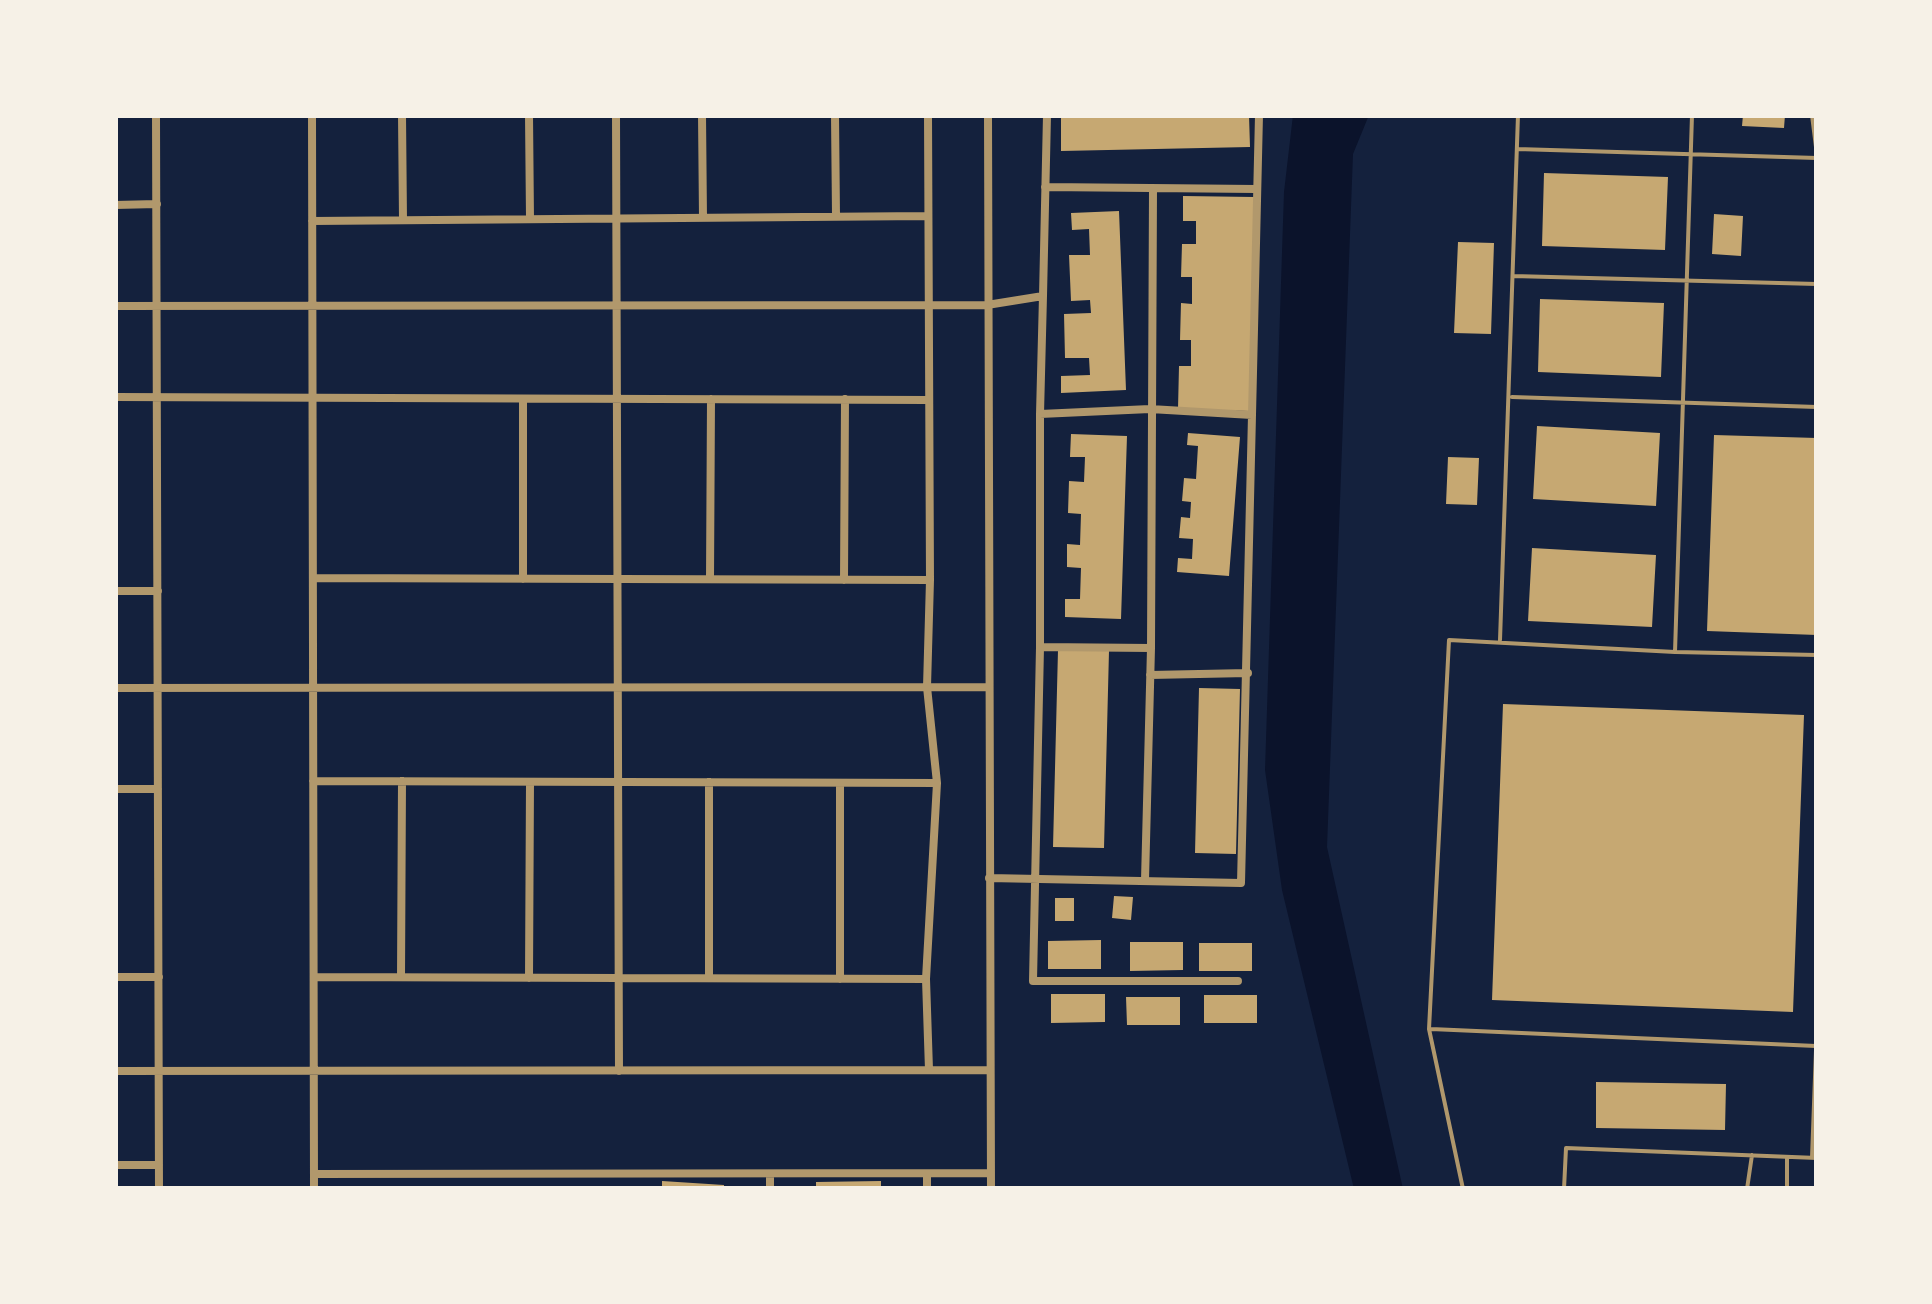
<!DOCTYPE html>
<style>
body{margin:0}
#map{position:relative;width:1932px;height:1304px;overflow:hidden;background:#14213d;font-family:"PT Sans",sans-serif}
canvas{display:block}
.frame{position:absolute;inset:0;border:118px solid #f6f1e7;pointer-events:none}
</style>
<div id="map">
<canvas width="1932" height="1304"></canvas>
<div class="frame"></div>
</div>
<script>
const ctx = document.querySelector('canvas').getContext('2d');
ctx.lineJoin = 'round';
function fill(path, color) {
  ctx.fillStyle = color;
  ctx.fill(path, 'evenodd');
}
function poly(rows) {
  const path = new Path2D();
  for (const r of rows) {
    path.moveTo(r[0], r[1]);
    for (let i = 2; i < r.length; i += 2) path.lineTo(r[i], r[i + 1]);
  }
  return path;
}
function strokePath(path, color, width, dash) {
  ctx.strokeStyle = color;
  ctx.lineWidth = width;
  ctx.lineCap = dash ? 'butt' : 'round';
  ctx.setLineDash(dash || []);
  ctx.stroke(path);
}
const water = poly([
 [1293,115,1369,115,1353,154,1327,847,1403,1189,1354,1189,1282,890,1265,770,1284,192]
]);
const building = poly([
 [1061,115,1249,115,1250,147,1061,151],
 [1743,115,1785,115,1784,128,1742,126],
 [1544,173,1668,177,1665,250,1542,246],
 [1183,196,1254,197,1249,411,1178,409,1179,366,1191,366,1191,340,1180,340,1181,303,1192,304,1192,277,1181,277,1182,244,1196,244,1196,221,1183,221],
 [1119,211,1126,390,1061,393,1061,376,1090,375,1089,358,1065,358,1064,314,1091,313,1090,300,1071,301,1069,255,1090,255,1089,229,1072,230,1071,213],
 [1714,214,1743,216,1741,256,1712,254],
 [1458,242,1494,243,1491,334,1454,333],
 [1540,299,1664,303,1661,377,1538,372],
 [1537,426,1660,433,1656,506,1533,499],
 [1188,433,1240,437,1229,576,1177,572,1178,558,1192,559,1193,539,1179,538,1181,517,1190,518,1191,502,1182,501,1184,478,1196,479,1198,446,1187,445],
 [1071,434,1127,436,1121,619,1065,617,1065,599,1080,599,1081,568,1067,567,1067,544,1080,545,1081,514,1068,513,1069,481,1084,482,1085,457,1070,457],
 [1714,435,1817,438,1817,635,1707,631],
 [1448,457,1479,458,1477,505,1446,504],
 [1532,548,1656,555,1652,627,1528,621],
 [1058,650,1109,651,1104,848,1053,847],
 [1199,688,1240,689,1236,854,1195,853],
 [1503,704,1804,715,1793,1012,1492,1000],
 [1114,896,1133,897,1131,920,1112,918],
 [1055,898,1074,898,1074,921,1055,921],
 [1101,940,1101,969,1048,969,1048,941],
 [1130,942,1183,942,1183,970,1130,971],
 [1199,943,1252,943,1252,971,1199,971],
 [1051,994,1105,994,1105,1022,1051,1023],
 [1204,995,1257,995,1257,1023,1204,1023],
 [1126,997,1180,997,1180,1025,1127,1025],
 [1596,1082,1726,1084,1725,1130,1596,1128],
 [662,1181,724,1185,724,1189,662,1189],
 [881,1181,881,1189,816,1189,816,1182]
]);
const service = poly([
 [1812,115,1817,155],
 [1517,149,1817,158],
 [1513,276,1817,284],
 [1512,397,1817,407],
 [1500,640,1518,115],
 [1675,652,1692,115],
 [1431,1029,1816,1046],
 [1812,1158,1817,1023],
 [1463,1189,1429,1029,1449,640,1675,652,1817,655],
 [1564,1189,1566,1148,1817,1158],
 [1747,1189,1752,1155],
 [1787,1189,1787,1159]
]);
const minor = poly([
 [156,115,159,1189],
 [312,115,314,1189],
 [402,115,403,220],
 [529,115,530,219],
 [616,115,619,1071],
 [702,115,703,218],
 [835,115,836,216],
 [928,115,930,580,927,687,937,783,926,979,929,1070],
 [988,115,991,1189],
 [1045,187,1256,189],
 [115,205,157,204],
 [312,221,928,216],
 [1043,296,1047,115],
 [115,306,987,305,1043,296,1040,414,1150,409,1252,415,1241,883,989,878],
 [115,397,927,400],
 [1040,414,1040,647,1033,981,1238,981],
 [1252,415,1259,115],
 [313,578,930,580],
 [523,579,523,399],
 [710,579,711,399],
 [844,580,845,399],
 [115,591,158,591],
 [1040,647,1151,648],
 [1150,675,1248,673],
 [115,688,988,687],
 [313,781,937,783],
 [115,789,158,789],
 [1145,880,1151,648,1153,189],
 [115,977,159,977],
 [314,977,926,979],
 [401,977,402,781],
 [529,978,530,782],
 [709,978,709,782],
 [840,979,840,783],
 [115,1071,990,1070],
 [115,1165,159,1165],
 [314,1174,991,1173],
 [770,1189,770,1174],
 [927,1189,927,1174]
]);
fill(water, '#0b132b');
fill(building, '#c6a872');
strokePath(service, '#b1986c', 4);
strokePath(minor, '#b1986c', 8);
</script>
